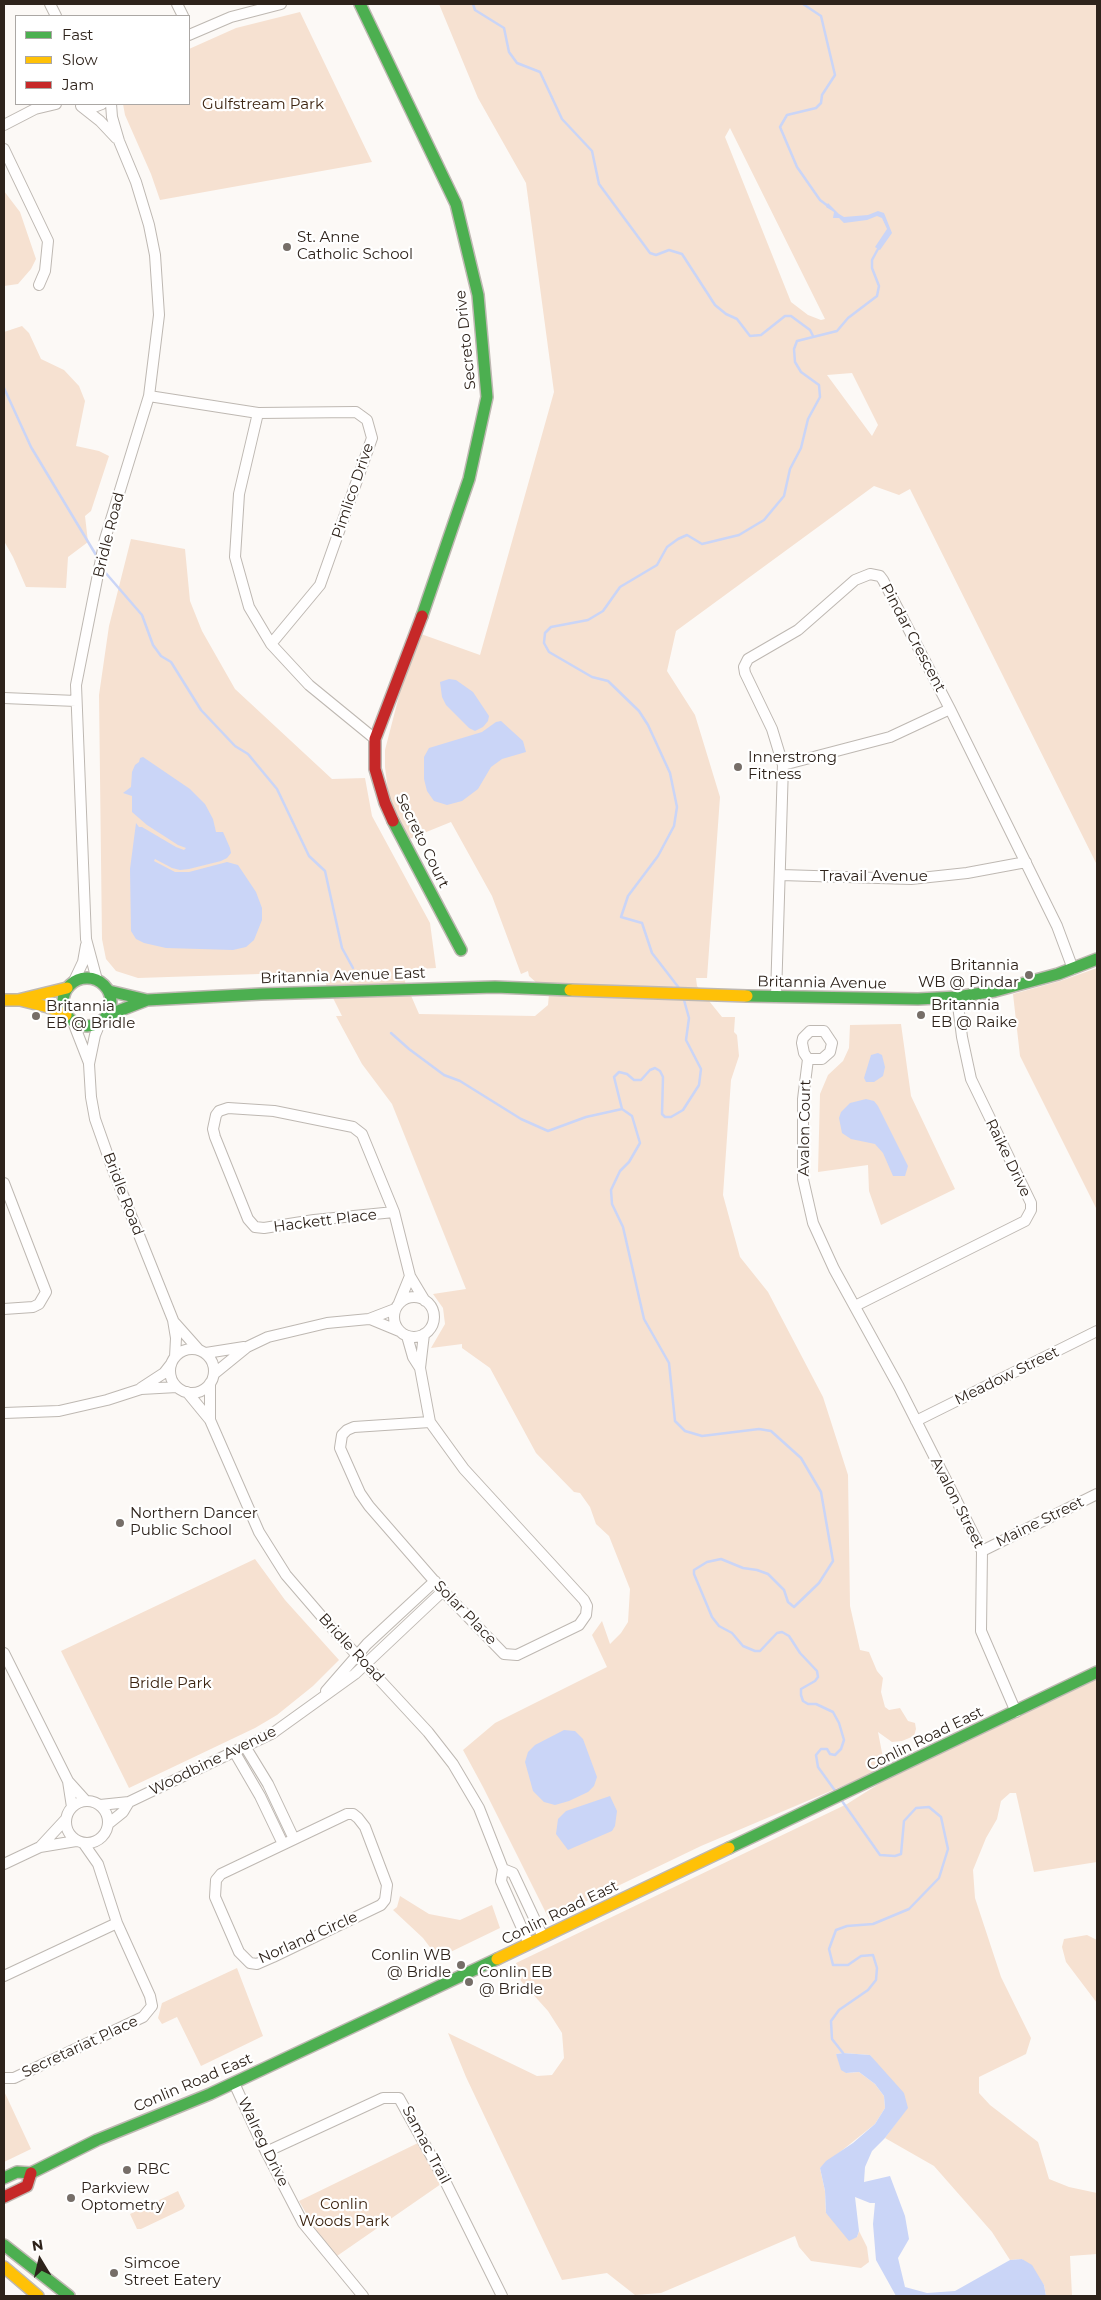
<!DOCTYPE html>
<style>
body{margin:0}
#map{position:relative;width:1101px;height:2300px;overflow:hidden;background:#fcf9f6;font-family:Montserrat,sans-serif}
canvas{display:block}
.frame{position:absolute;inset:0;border:5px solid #2e231b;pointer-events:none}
.legend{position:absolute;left:15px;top:15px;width:175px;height:90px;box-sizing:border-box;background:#fff;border:1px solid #aba7a4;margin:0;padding:6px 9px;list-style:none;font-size:15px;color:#2e231b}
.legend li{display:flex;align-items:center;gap:10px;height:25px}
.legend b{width:25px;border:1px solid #aba7a4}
.north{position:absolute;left:15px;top:2235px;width:50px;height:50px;-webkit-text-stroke:4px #fff;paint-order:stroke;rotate:351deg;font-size:14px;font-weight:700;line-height:20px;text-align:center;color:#2e231b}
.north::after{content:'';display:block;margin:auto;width:18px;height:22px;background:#2e231b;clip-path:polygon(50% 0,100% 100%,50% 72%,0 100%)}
</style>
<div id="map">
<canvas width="1101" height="2300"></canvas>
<div class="frame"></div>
<ul class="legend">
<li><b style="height:6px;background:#4caf50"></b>Fast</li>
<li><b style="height:6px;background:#ffc107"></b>Slow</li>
<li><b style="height:6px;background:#c62828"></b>Jam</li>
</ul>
<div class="north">N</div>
</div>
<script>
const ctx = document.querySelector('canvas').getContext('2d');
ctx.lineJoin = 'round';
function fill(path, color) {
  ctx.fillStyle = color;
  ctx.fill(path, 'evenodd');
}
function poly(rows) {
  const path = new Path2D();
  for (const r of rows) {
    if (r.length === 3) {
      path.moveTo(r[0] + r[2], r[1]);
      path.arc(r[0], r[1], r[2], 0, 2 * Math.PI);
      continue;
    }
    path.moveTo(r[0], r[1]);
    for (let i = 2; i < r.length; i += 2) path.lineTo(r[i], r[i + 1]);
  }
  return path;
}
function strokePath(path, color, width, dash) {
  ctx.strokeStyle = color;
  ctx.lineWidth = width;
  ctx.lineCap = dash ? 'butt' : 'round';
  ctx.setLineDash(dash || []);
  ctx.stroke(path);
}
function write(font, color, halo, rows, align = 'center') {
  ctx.font = font + ' Montserrat,sans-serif';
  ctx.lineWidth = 4.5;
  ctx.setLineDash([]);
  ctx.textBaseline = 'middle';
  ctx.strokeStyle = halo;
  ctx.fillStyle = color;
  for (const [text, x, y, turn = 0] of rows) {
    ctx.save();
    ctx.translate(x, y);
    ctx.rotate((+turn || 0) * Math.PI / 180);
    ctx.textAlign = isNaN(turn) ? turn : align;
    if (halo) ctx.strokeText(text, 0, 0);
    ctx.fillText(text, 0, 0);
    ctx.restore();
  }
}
const green = poly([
 [439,4,1097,4,1097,865,910,489,899,495,874,486,676,631,667,671,695,715,720,797,707,978,696,978,697,986,722,1017,735,1017,734,1032,737,1035,739,1056,731,1080,723,1195,740,1257,768,1292,823,1397,848,1475,850,1606,860,1650,869,1652,877,1671,883,1678,881,1692,885,1707,889,1710,900,1708,908,1721,915,1723,916,1729,914,1736,902,1741,892,1742,878,1732,885,1768,701,1846,549,1919,483,1787,463,1750,495,1723,607,1667,592,1635,602,1621,610,1644,621,1633,628,1622,630,1589,609,1536,596,1524,590,1507,580,1493,574,1492,536,1453,490,1368,462,1348,462,1344,431,1348,445,1324,443,1308,433,1294,466,1289,392,1104,362,1064,336,1016,342,1016,320,972,138,978,116,971,106,959,102,939,99,695,109,626,131,539,185,549,190,601,202,631,235,689,332,779,365,778,372,816,430,923,436,968,400,970,419,1014,535,1016,548,1005,549,994,529,976,528,971,521,974,492,896,451,822,409,839,393,807,388,791,385,767,385,750,400,692,421,634,480,655,554,392,526,183,478,98],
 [730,128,825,319,821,320,808,315,791,302,725,137],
 [852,373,878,425,872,436,827,375],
 [300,12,372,162,160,200,151,174,125,115,123,104,189,104,189,49,236,28],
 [4,191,20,212,36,259,31,269,18,284,4,286],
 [22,326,29,333,41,359,64,370,79,386,85,401,76,446,99,451,109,456,91,511,85,516,88,542,68,557,66,588,26,587,13,557,4,541,4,332],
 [1097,968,1097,1210,1020,1056,1013,994,1060,981],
 [901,1024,911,1096,955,1189,881,1225,869,1191,868,1165,818,1172,820,1094,828,1075,843,1061,849,1048,850,1025],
 [255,1559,285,1600,339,1660,313,1686,277,1715,255,1728,129,1788,61,1651],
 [1097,1673,1097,1862,1034,1872,1016,1793,1010,1793,1001,1801,997,1819,986,1838,973,1870,975,1898,1001,1977,1031,2038,1026,2054,979,2077,979,2093,990,2105,1038,2142,1049,2179,1069,2187,1097,2193,1097,2254,1070,2256,1072,2296,1046,2296,1044,2285,1022,2259,1010,2260,992,2232,934,2166,885,2138,907,2108,870,2055,843,2053,836,2054,846,2073,859,2072,875,2084,884,2096,885,2108,875,2124,820,2168,825,2191,826,2213,857,2237,859,2231,867,2247,869,2262,861,2268,811,2261,799,2247,795,2236,661,2293,635,2295,607,2273,562,2280,466,2077,448,2033,537,2076,552,2075,564,2058,562,2033,548,2011,521,1981,516,1963,847,1804,904,1768],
 [400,1896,429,1914,460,1920,492,1905,500,1928,438,1958,423,1938,393,1910,397,1907],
 [1087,1935,1097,1940,1097,2003,1066,1962,1062,1947,1064,1939],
 [237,1968,263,2036,201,2066,177,2017,162,2024,158,2018,162,2003],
 [4,2091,31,2149,4,2162],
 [420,2142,441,2184,337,2256,318,2234,299,2201],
 [178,2191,185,2206,183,2209,141,2229,137,2229,130,2214]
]);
const water = poly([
 [828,203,839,214,844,217,868,215,878,211,884,213,892,233,880,250,875,247,887,229,882,218,877,216,867,220,844,223,839,218,833,218,834,212,826,207],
 [449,679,456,680,473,692,489,716,488,721,483,727,475,731,469,728,446,705,442,697,440,682],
 [501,721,523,741,526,752,502,759,491,767,478,789,462,801,447,805,434,801,427,791,424,779,424,757,429,748,482,732,496,722],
 [143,757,190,789,205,804,213,819,216,832,223,832,230,848,231,853,227,858,221,861,189,869,180,870,172,868,155,859,154,861,175,872,189,872,227,862,238,865,256,892,262,908,262,920,254,940,246,947,233,950,166,948,144,943,136,939,131,931,130,869,136,823,139,827,142,827,176,847,184,850,186,848,178,845,147,825,132,812,132,796,123,793,131,787,132,772,135,765,139,762,140,758],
 [878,1053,882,1055,885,1067,883,1076,874,1082,866,1082,864,1078,871,1055],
 [866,1099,874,1101,878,1106,908,1166,905,1176,893,1176,883,1153,875,1144,851,1139,842,1133,839,1118,841,1112,850,1103],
 [564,1730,575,1731,583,1739,597,1777,594,1786,588,1792,569,1801,555,1805,544,1802,533,1791,525,1762,528,1752,535,1745],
 [610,1796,617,1811,615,1826,612,1831,568,1850,556,1834,558,1819,566,1811],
 [843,2053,870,2055,904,2093,908,2108,885,2138,872,2151,865,2167,864,2182,890,2176,905,2216,909,2239,898,2258,905,2287,927,2293,955,2291,1010,2260,1022,2259,1032,2265,1044,2285,1046,2296,896,2296,876,2260,873,2224,875,2203,870,2203,855,2197,859,2231,857,2237,849,2241,826,2213,825,2191,820,2168,826,2161,853,2143,875,2124,885,2108,884,2096,875,2084,859,2072,846,2073,841,2070,836,2054]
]);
const stream = poly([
 [473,4,475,10,504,28,509,52,517,63,540,72,562,119,592,151,599,184,650,253,656,255,669,250,682,254,715,305,726,314,737,319,750,336,761,335,785,316,791,316,810,330,813,336],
 [803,4,821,16,835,75,822,95,821,103,816,108,787,115,780,127,797,167,820,200,828,206],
 [4,388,31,447,96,555],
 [104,571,142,615,153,645,161,656,171,662,201,710,235,746,248,754,277,789,309,856,325,871,342,948,353,968],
 [679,988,652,953,642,923,621,917,628,896,658,856,674,826,677,807,670,773,648,725,639,711,608,681,592,677,549,652,544,643,545,633,551,627,588,620,603,611,620,587,657,565,667,547,678,539,687,535,702,544,739,535,764,520,784,496,790,469,801,448,808,419,820,397,819,385,801,372,795,362,794,349,797,341,837,331,848,318,877,296,879,286,872,268,872,260,879,247],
 [684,1000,689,1018,686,1040,701,1069,699,1085,683,1110,671,1117,665,1117,662,1114,663,1077,660,1071,655,1068,650,1070,641,1080,634,1080,627,1074,619,1072,614,1077,622,1109,632,1116,640,1143,629,1162,620,1171,611,1190,612,1204,623,1227,644,1319,669,1363,675,1421,685,1431,702,1436,759,1429,771,1431,801,1458,821,1492,833,1561,819,1583,794,1607,788,1602,784,1590,768,1574,757,1570,743,1568,721,1559,707,1562,694,1570,694,1574,712,1617,719,1626,732,1633,743,1646,755,1651,760,1651,777,1633,782,1632,789,1636,800,1653,817,1671,818,1677,815,1681,801,1689,801,1695,803,1701,808,1704,816,1704,833,1712,839,1723,844,1740,841,1749,835,1755,830,1754,827,1749,821,1749,816,1755,818,1767,836,1792],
 [391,1033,409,1049,444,1075,460,1081,521,1119,548,1131,586,1117,622,1109],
 [842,1801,880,1855,895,1856,901,1854,904,1821,916,1808,929,1807,941,1817,948,1849,939,1878,909,1909,873,1924,847,1926,836,1930,829,1949,833,1965,848,1965,861,1956,873,1955,877,1968,876,1980,868,1990,839,2010,831,2021,832,2039,843,2053]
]);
const street = poly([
 [50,4,56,16],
 [177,4,183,16],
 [189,35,231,17,281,4],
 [81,106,100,121,116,138],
 [82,106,94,107,102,104],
 [4,125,35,109,56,104],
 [4,149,48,241,45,271,39,285],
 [149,396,258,413,356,412,367,420,372,438,320,585,271,644],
 [258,413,239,494,235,557,249,607,271,644,309,685,375,739],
 [4,698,76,701],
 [783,765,890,737,950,709],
 [781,875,911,879,967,873,1026,862],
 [97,980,86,939,76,685,105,539,149,396,159,315,155,255,149,225,136,182,119,141,112,117,111,104],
 [74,981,83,962,86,945],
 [776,996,783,765,772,729,745,673,744,667,748,659,798,630,855,580,870,574,880,576,883,580,950,709,1057,926,1073,969],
 [73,1022,89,1063],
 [100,1023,95,1035,89,1064,91,1097,95,1119,113,1170,173,1320,176,1338,175,1357],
 [808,1059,822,1059,830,1052,832,1043,824,1031,810,1031,803,1038,802,1043,804,1053,808,1059,803,1099,803,1179,813,1223,834,1269,899,1387,982,1551,981,1631,1016,1712],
 [4,1183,46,1292,39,1304,33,1307,4,1309],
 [394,1212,314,1220,264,1228,255,1227,248,1219,215,1137,213,1129,216,1115,219,1111,228,1108,274,1111,353,1127,362,1134,394,1212,410,1276,425,1301],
 [414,1317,20],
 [399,1303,410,1276],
 [855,1306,1025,1221,1031,1210,1031,1203,971,1079,962,1037,957,997],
 [370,1319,399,1331],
 [175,1323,199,1350],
 [424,1334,420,1368,430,1422,354,1427,347,1430,342,1435,340,1448,360,1493,369,1506,443,1591,504,1654,517,1655,579,1625,586,1615,587,1606,584,1600,464,1469,430,1422],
 [407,1336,413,1357,420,1368],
 [192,1371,22],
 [206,1353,244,1347],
 [215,1373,247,1347,268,1337,327,1323,369,1319,395,1309],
 [141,1388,164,1373,171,1364],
 [187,1392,210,1420,259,1532,286,1575,329,1625,428,1732,453,1764,479,1808,503,1869,501,1881,529,1944],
 [4,1413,59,1411,107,1400,141,1389,177,1387],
 [210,1419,210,1383],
 [916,1421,1097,1331],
 [982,1551,1097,1494],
 [4,1653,68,1781,86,1801],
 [326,1691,367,1644,435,1581],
 [246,1748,268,1784,294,1839],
 [235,1753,260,1796,283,1844],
 [68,1781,72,1807],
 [87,1822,21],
 [100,1805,129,1802,273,1733,355,1674,443,1591],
 [347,1814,353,1814,358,1818,365,1827,387,1885,385,1900,381,1905,273,1957,257,1964,250,1963,239,1952,215,1897,216,1880,221,1874,347,1814],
 [108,1824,123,1812,129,1802],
 [40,1847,65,1820],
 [4,1864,40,1847,76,1841],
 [503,1869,513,1873,543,1937],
 [4,1976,117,1923],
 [4,2078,14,2078,143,2017,152,2006,150,1996,117,1923,98,1864,84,1844],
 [234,2083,261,2142,303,2223,363,2296],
 [266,2152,383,2098,399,2098,444,2179,502,2296]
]);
const fast = poly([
 [360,4,456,204,478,295,487,397,469,479,422,616],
 [393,821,461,950],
 [87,1002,24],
 [109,991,147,1000,261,994,495,987,570,990],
 [747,996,918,999,957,997,995,991,1058,974,1097,959],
 [108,1015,147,1000],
 [729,1848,1097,1672],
 [4,2178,17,2172,31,2173,97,2140,210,2094,497,1959],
 [4,2245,69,2296]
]);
const slow = poly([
 [570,990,747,996],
 [4,1000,18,1000,67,988],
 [20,1000,48,1007,66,1015],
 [497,1959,729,1848],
 [4,2267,38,2296]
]);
const jam = poly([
 [393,821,385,803,375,769,375,739,422,616],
 [4,2197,27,2186,31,2173]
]);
const markers = [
 [287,247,5,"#766e68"],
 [738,767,5,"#766e68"],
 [1029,975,5,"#766e68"],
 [921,1015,5,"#766e68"],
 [36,1016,5,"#766e68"],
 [120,1523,5,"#766e68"],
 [461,1965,5,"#766e68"],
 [469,1982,5,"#766e68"],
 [127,2170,5,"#766e68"],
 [71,2198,5,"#766e68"],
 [114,2273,5,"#766e68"]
];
const parkNames = [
 ["Gulfstream Park",263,105],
 ["Bridle Park",170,1684],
 ["Conlin",344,2205],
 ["Woods Park",344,2222]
];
const poiNames = [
 ["St. Anne",297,238],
 ["Catholic School",297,255],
 ["Innerstrong",748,758],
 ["Fitness",748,775],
 ["Britannia",1019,966,"right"],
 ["WB @ Pindar",1019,983,"right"],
 ["Britannia",931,1006],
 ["EB @ Raike",931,1023],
 ["Britannia",46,1007],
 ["EB @ Bridle",46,1024],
 ["Northern Dancer",130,1514],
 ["Public School",130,1531],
 ["Conlin WB",451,1956,"right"],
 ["@ Bridle",451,1973,"right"],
 ["Conlin EB",479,1973],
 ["@ Bridle",479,1990],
 ["RBC",137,2170],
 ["Parkview",81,2189],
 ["Optometry",81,2206],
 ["Simcoe",124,2264],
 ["Street Eatery",124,2281]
];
const streetNames = [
 ["Secreto Drive",466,340,-96],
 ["Pimlico Drive",353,491,-71],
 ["Bridle Road",109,535,-76],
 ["Pindar Crescent",913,638,62],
 ["Secreto Court",422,841,64],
 ["Travail Avenue",874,877],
 ["Britannia Avenue East",343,976,-2],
 ["Britannia Avenue",822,983,1],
 ["Avalon Court",805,1128,-89],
 ["Raike Drive",1008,1158,64],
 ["Bridle Road",123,1194,69],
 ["Hackett Place",325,1221,-7],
 ["Meadow Street",1007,1376,-26],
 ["Avalon Street",957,1503,63],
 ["Maine Street",1040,1522,-26],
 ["Solar Place",465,1613,46],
 ["Bridle Road",351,1648,47],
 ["Conlin Road East",925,1739,-26],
 ["Woodbine Avenue",213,1761,-26],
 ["Conlin Road East",560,1913,-26],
 ["Norland Circle",308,1938,-24],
 ["Secretariat Place",80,2047,-25],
 ["Conlin Road East",193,2083,-23],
 ["Walreg Drive",263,2142,64],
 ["Samac Trail",426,2145,62]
];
fill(green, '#f6e1d1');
fill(water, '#cad5f7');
strokePath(stream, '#cad5f7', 2.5);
strokePath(street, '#beb8b2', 12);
strokePath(fast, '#beb8b2', 14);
strokePath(slow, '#beb8b2', 14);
strokePath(jam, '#beb8b2', 14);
strokePath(street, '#fffefe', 10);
strokePath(fast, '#4caf50', 11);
strokePath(slow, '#ffc107', 11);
strokePath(jam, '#c62828', 11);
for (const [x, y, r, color] of markers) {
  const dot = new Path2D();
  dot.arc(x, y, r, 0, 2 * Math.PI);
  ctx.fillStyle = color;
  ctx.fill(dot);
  strokePath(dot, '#fff', 2);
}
write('15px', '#3c2410', '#fff', parkNames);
write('15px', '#2e231b', '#fff', poiNames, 'left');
write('15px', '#2e231b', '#fff', streetNames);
</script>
